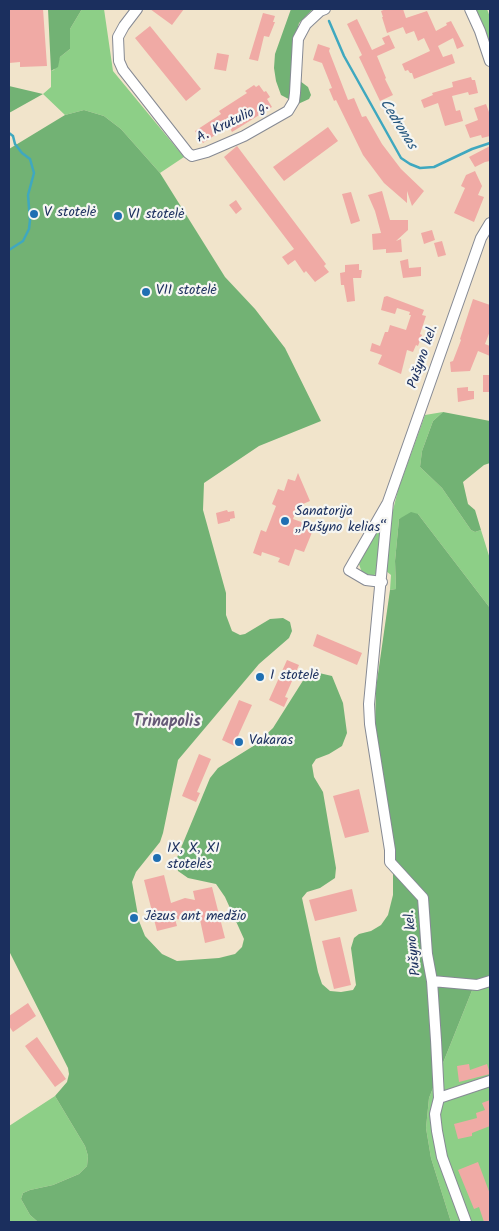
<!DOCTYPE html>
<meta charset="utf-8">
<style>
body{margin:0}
#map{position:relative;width:499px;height:1231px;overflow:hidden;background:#f1e4cb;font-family:Kalam,sans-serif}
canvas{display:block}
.frame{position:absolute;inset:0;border:10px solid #1b2f5e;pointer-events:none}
</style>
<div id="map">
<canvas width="499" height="1231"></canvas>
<div class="frame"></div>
</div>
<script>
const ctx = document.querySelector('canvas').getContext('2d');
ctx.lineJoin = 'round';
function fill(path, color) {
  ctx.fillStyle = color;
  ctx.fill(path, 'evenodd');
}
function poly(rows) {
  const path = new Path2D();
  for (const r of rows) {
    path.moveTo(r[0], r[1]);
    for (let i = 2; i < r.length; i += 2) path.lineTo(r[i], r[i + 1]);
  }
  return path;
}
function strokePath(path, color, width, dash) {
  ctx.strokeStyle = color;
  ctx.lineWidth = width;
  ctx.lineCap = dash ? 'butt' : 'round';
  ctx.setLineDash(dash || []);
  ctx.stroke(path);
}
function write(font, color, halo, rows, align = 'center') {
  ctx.font = font + ' Kalam,sans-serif';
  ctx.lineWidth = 4.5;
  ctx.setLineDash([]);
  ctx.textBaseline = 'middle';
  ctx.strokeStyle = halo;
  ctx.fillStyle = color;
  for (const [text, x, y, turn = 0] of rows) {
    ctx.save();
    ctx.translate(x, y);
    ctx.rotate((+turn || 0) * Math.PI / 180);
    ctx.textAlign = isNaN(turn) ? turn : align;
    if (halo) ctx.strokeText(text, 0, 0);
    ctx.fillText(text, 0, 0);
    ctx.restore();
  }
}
const green = poly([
 [82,9,104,9,113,71,184,157,160,173,121,129,104,116,84,110,65,115,43,94,51,87,51,71,54,70,60,57,70,49,70,29],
 [476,9,487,9,490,17,490,48],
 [443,412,433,421,422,451,420,467,442,488,471,530,475,532,481,530,490,559,490,608,418,514,399,519,395,561,396,589,390,590,391,575,386,571,391,518,398,490,425,415],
 [381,527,377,574,368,577,362,573,359,564,376,531],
 [490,979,490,1222,451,1222,431,1158,426,1128,429,1098,475,983],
 [55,1096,85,1146,88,1156,87,1166,79,1174,53,1185,30,1190,23,1193,21,1199,30,1215,38,1222,9,1222,9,1126]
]);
const forest = poly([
 [48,9,82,9,70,29,70,49,60,57,58,67,51,71],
 [291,9,313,9,299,23,292,54,292,75,308,87,311,95,309,99,298,104,281,95,276,81,274,68,275,54],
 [9,86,43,94,9,113],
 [84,110,104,116,121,129,160,173,225,277,255,309,285,348,321,421,259,446,204,483,203,510,226,593,226,615,232,631,240,635,245,634,270,619,283,618,290,622,292,631,289,638,259,664,178,760,163,833,160,842,136,872,132,882,139,921,145,936,162,954,177,961,219,958,235,954,242,947,244,939,225,897,216,884,188,878,178,871,176,860,210,778,218,768,255,745,273,728,304,679,319,673,332,676,343,703,347,733,342,746,329,754,316,759,312,765,314,777,323,792,336,868,335,878,320,888,307,892,302,898,318,972,322,984,330,991,341,992,353,990,356,985,351,948,354,938,359,934,371,931,381,925,388,915,393,895,393,851,378,752,375,723,376,688,390,590,396,589,395,561,399,519,411,512,418,514,490,608,490,979,475,983,429,1098,426,1128,431,1158,451,1222,38,1222,30,1215,21,1199,23,1193,30,1190,53,1185,79,1174,87,1166,88,1156,85,1146,55,1096,67,1082,69,1074,68,1068,9,951,9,149,65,115],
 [443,412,490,421,490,463,484,465,463,482,468,504,475,510,481,530,475,532,471,530,442,488,420,467,422,451,433,421]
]);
const stream = poly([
 [329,21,344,56,401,158,410,164,420,168,434,167,472,149,490,143],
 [9,133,13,136,15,144,22,153,30,159,34,173,28,195,30,220,29,229,23,241,9,250]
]);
const building = poly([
 [9,9,43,9,47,66,20,67,20,62,9,63],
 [150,9,184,9,172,25],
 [386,9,403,9,406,18,427,11,436,31,447,25,446,23,451,21,464,46,457,49,453,38,438,46,443,57,452,54,455,63,414,79,412,73,410,73,408,70,405,71,402,64,430,51,424,38,418,41,414,31,406,34,403,27,387,33,382,17,383,17,381,11],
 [263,13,275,16,273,22,275,22,269,37,264,36,258,61,249,59],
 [357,19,372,50,385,44,382,38,389,35,395,48,377,56,386,78,385,79,393,95,380,101,359,57,362,55,347,24],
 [150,26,201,89,186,101,135,38],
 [318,44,330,48,329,51,348,100,354,98,362,117,366,116,382,144,401,169,424,191,412,206,407,191,407,203,384,183,363,155,336,100,334,101,329,89,332,88,322,63,313,60],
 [217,53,229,55,226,71,214,69],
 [471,77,472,80,475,80,478,93,469,95,468,92,452,96,456,111,460,110,463,121,445,126,438,103,424,108,421,100,433,95,432,93,453,87,452,82],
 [254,85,256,87,259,85,264,92,266,91,270,97,267,99,272,107,232,132,229,126,203,143,195,131,221,114,219,111,247,93,245,91],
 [486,104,489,112,490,112,490,136,482,138,481,135,470,138,465,125,478,120,474,108],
 [328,127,338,141,284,181,273,167],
 [237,146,326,264,324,266,329,272,315,282,306,271,304,273,295,260,288,265,282,257,294,249,224,157],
 [490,146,490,161,485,162,475,167,469,157],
 [475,171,482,186,478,195,484,197,474,222,454,213,465,188,461,186,466,175],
 [382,191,390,220,408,220,408,230,396,241,401,239,402,252,386,253,386,249,373,250,372,234,381,233,375,211,368,195],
 [351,192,360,221,351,224,342,194],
 [236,200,242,209,236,214,229,205],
 [432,230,435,240,424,244,421,233],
 [442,241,446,255,438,257,434,243],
 [408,259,409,268,421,267,421,276,403,278,400,261],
 [359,264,359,270,362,270,361,278,353,278,355,301,347,302,344,285,341,285,340,273,345,272,345,265],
 [387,296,424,310,422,315,426,316,420,334,422,335,418,346,416,345,413,352,407,350,401,374,378,364,382,355,370,351,372,343,380,346,385,332,388,332,390,325,406,330,411,315,409,315,410,312,397,308,395,314,381,310,384,297],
 [473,299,490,305,490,331,485,344,490,346,490,356,478,351,470,371,451,372,450,362,453,361,461,340,460,339],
 [483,375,490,375,490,392,483,392],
 [468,387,468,391,474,391,474,399,458,402,457,388],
 [298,473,310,501,298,506,293,519,307,524,306,527,313,530,304,552,295,549,289,566,278,562,280,558,262,552,261,556,253,553,261,530,266,532,276,506,272,504,278,489,284,491,288,479,295,481],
 [227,510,228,512,234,511,235,518,230,519,230,521,218,524,216,513],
 [317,634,362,653,357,665,313,646],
 [287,660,299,665,285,697,288,698,284,707,269,700],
 [239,700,252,705,238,736,241,738,237,747,222,740],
 [199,754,211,759,197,792,200,793,196,802,182,796],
 [359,789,369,832,345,838,333,796],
 [164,875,171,903,185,898,195,900,193,891,212,887,225,938,205,943,199,915,188,920,175,919,177,926,157,931,144,880],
 [352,889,357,911,315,921,309,900],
 [340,937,351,985,334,989,322,941],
 [28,1003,36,1016,13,1032,9,1026,9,1016],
 [37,1037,66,1079,55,1087,25,1046],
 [469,1064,470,1070,487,1064,490,1074,459,1082,457,1066],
 [490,1100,490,1126,472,1133,472,1136,458,1139,454,1124,477,1118,476,1113,485,1110,482,1103],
 [478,1162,490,1194,490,1222,484,1222,479,1207,474,1209,458,1170]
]);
const minor = poly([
 [137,9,124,26,118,37,119,61,123,70,188,153,192,156,207,152,244,136,288,111,294,101,295,93,298,39,306,24,320,11,325,9],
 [470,9,480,31,490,61],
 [382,582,366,580,349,570,387,504],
 [432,981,477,985,490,981],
 [439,1098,490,1081],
 [466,1222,442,1157,437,1131,435,1114,439,1098,436,1040,432,981,427,954,423,898,390,862,390,850,370,724,369,704,388,502,481,238,490,223]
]);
const markers = [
 [34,214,5,"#1f6fb2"],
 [118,216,5,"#1f6fb2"],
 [146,292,5,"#1f6fb2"],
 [285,521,5,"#1f6fb2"],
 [260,677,5,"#1f6fb2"],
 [239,742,5,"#1f6fb2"],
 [157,858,5,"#1f6fb2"],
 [134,918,5,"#1f6fb2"]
];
const streetNames = [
 ["A. Krutulio g.",233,123,-26],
 ["Pušyno kel.",424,357,-71],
 ["Pušyno kel.",414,943,-96]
];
const poiNames = [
 ["V stotelė",44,214],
 ["VI stotelė",128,216],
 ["VII stotelė",156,292],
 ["Sanatorija",295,513],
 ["„Pušyno kelias“",295,529],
 ["I stotelė",270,677],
 ["Vakaras",249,742],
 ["IX, X, XI",167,850],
 ["stotelės",167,866],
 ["Jėzus ant medžio",144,918]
];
const waterNames = [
 ["Cedronas",397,125,58]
];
const quarterNames = [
 ["Trinapolis",167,723]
];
fill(green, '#8dcf87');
fill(forest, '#72b274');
strokePath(stream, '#3fa8bf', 2.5);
fill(building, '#f0aaa5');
strokePath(minor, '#868a94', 12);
strokePath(minor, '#fff', 10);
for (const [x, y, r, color] of markers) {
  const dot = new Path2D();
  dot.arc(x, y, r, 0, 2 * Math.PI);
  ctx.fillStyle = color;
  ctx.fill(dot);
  strokePath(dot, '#f6f6f2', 2);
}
write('14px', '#1b2f5e', '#f6f6f2', streetNames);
write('14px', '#1b2f5e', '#f6f6f2', poiNames, 'left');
write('italic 15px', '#285980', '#f6f6f2', waterNames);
write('bold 16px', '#665a77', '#f6f6f2', quarterNames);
</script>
